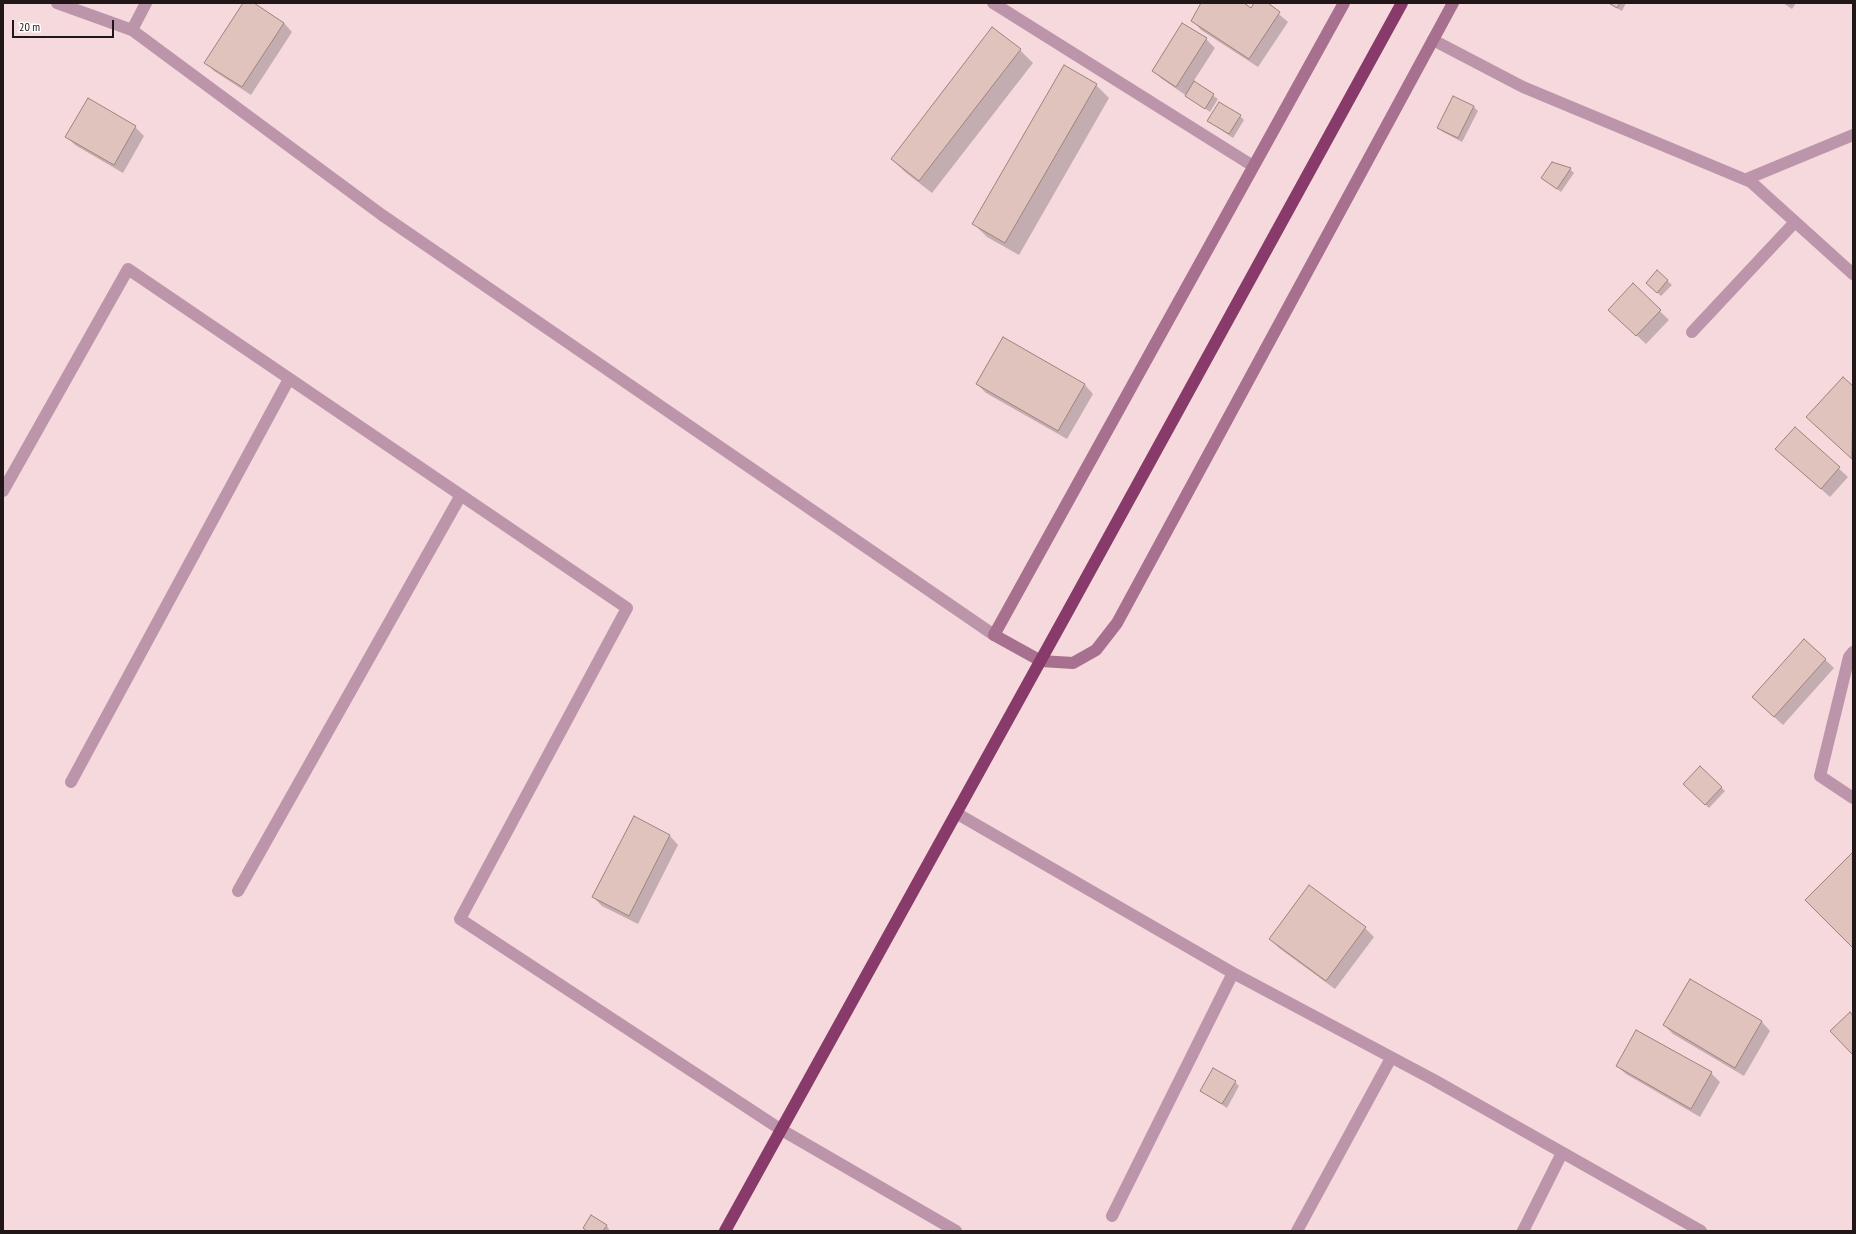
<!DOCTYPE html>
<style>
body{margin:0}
#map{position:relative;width:1856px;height:1234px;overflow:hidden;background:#f6d9dc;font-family:"PT Sans Narrow",sans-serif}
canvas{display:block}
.frame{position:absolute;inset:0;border:4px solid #211718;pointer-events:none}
.scale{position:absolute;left:12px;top:20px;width:102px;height:18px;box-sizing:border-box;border:2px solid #211718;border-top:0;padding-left:5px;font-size:12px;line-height:14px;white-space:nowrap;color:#211718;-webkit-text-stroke:3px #fff;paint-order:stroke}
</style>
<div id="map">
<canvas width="1856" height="1234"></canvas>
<div class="frame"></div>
<div class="scale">20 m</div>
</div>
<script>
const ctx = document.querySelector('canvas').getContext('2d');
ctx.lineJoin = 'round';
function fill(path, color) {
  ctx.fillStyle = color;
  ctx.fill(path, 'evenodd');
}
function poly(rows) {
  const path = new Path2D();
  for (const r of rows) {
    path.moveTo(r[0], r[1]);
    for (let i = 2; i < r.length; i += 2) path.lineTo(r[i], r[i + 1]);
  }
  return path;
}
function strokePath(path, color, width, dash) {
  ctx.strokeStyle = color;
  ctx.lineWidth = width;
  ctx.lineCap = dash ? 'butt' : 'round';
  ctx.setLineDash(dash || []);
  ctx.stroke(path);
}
const shadow = poly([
 [244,3,253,3,284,23,292,32,251,95,214,71,205,62],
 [1202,3,1242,3,1251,9,1256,3,1266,3,1288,22,1258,67,1201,30,1193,21],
 [1607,3,1626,3,1622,11],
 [1783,3,1796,3,1792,9],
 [1206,39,1215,48,1193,82,1218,99,1210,112,1162,79,1153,71],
 [1020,50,1033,63,932,193,905,172,892,159],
 [1064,67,1096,85,1109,98,1019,255,987,237,974,224],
 [1474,107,1478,111,1462,142,1443,132,1438,128],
 [1240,116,1244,120,1233,138,1208,121],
 [135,127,144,136,123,173,75,145,67,137],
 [1553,163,1570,169,1574,173,1561,192,1542,178],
 [1657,271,1672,285,1661,296,1651,287],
 [1633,285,1669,320,1646,344,1618,318],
 [1003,338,1085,385,1093,394,1067,439,986,393,977,384],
 [1843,378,1853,387,1853,459,1816,425],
 [1795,428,1848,477,1830,497,1785,457],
 [1805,640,1834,668,1783,725,1762,706],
 [1700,767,1725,791,1709,808,1684,784],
 [634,817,670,836,678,845,638,924,602,906,593,897],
 [1365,928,1374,937,1335,989,1279,948,1270,939],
 [1690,980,1762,1022,1770,1031,1744,1076,1673,1034,1664,1025],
 [1617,1066,1711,1073,1720,1082,1700,1117,1626,1074],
 [1235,1082,1239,1086,1227,1108,1201,1091],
 [592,1216,607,1226,610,1231,587,1231]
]);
const building = poly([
 [243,3,254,3,284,23,242,87,204,63,243,3],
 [1201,3,1244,3,1251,8,1254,3,1268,3,1280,12,1249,59,1191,21,1201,3],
 [1609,3,1620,3,1617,8,1609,3],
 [1182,23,1207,38,1176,87,1152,71,1182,23],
 [992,27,1021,49,919,181,891,159,992,27],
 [1064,65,1097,84,1005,243,972,224,1064,65],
 [1194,81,1214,94,1205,109,1185,96,1194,81],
 [1453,96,1474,106,1458,138,1437,128,1453,96],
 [88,98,136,126,114,165,65,137,88,98],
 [1219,102,1241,115,1229,134,1207,121,1219,102],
 [1552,162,1571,168,1557,189,1541,178,1552,162],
 [1657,270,1668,280,1657,293,1646,283,1657,270],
 [1633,283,1661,310,1636,336,1608,310,1633,283],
 [1003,337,1085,384,1058,431,976,384,1003,337],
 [1843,377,1853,386,1852,459,1806,417,1843,377],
 [1795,427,1840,467,1821,489,1775,449,1795,427],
 [1804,639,1826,659,1774,717,1752,697,1804,639],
 [1700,766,1722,787,1705,805,1683,784,1700,766],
 [634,816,670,835,629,916,592,897,634,816],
 [1853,852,1853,948,1805,900,1853,852],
 [1309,885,1366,927,1326,981,1269,939,1309,885],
 [1690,979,1762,1021,1735,1068,1663,1025,1690,979],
 [1850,1012,1853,1016,1853,1055,1830,1031,1850,1012],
 [1636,1030,1712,1072,1691,1109,1616,1066,1636,1030],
 [1213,1068,1236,1081,1222,1104,1200,1091,1213,1068],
 [591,1215,607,1225,603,1231,587,1231,583,1228,591,1215]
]);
const street = poly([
 [57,3,132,30,382,215,994,635],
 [993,3,1253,166],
 [132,30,146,3],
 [1433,40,1523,87,1751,182,1853,274],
 [1751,182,1749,178,1853,135],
 [1692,332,1795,222],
 [3,491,128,269,627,608,460,919,780,1129,956,1231],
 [1853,652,1849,657,1820,776,1853,798],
 [71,782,289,379],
 [956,813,1233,973,1434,1080,1701,1231],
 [238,891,461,495],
 [1112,1216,1233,973],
 [1297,1231,1391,1058],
 [1523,1231,1562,1153]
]);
const secondary = poly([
 [1344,3,994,635,1041,661,1073,663,1096,650,1117,623,1453,3]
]);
const highway = poly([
 [725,1231,1068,611,1402,3]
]);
fill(shadow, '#0003');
fill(building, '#dfc3bc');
strokePath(building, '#9c837c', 1);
strokePath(street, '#bc95aa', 12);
strokePath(secondary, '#a7708f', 12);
strokePath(highway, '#883b6a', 12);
</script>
